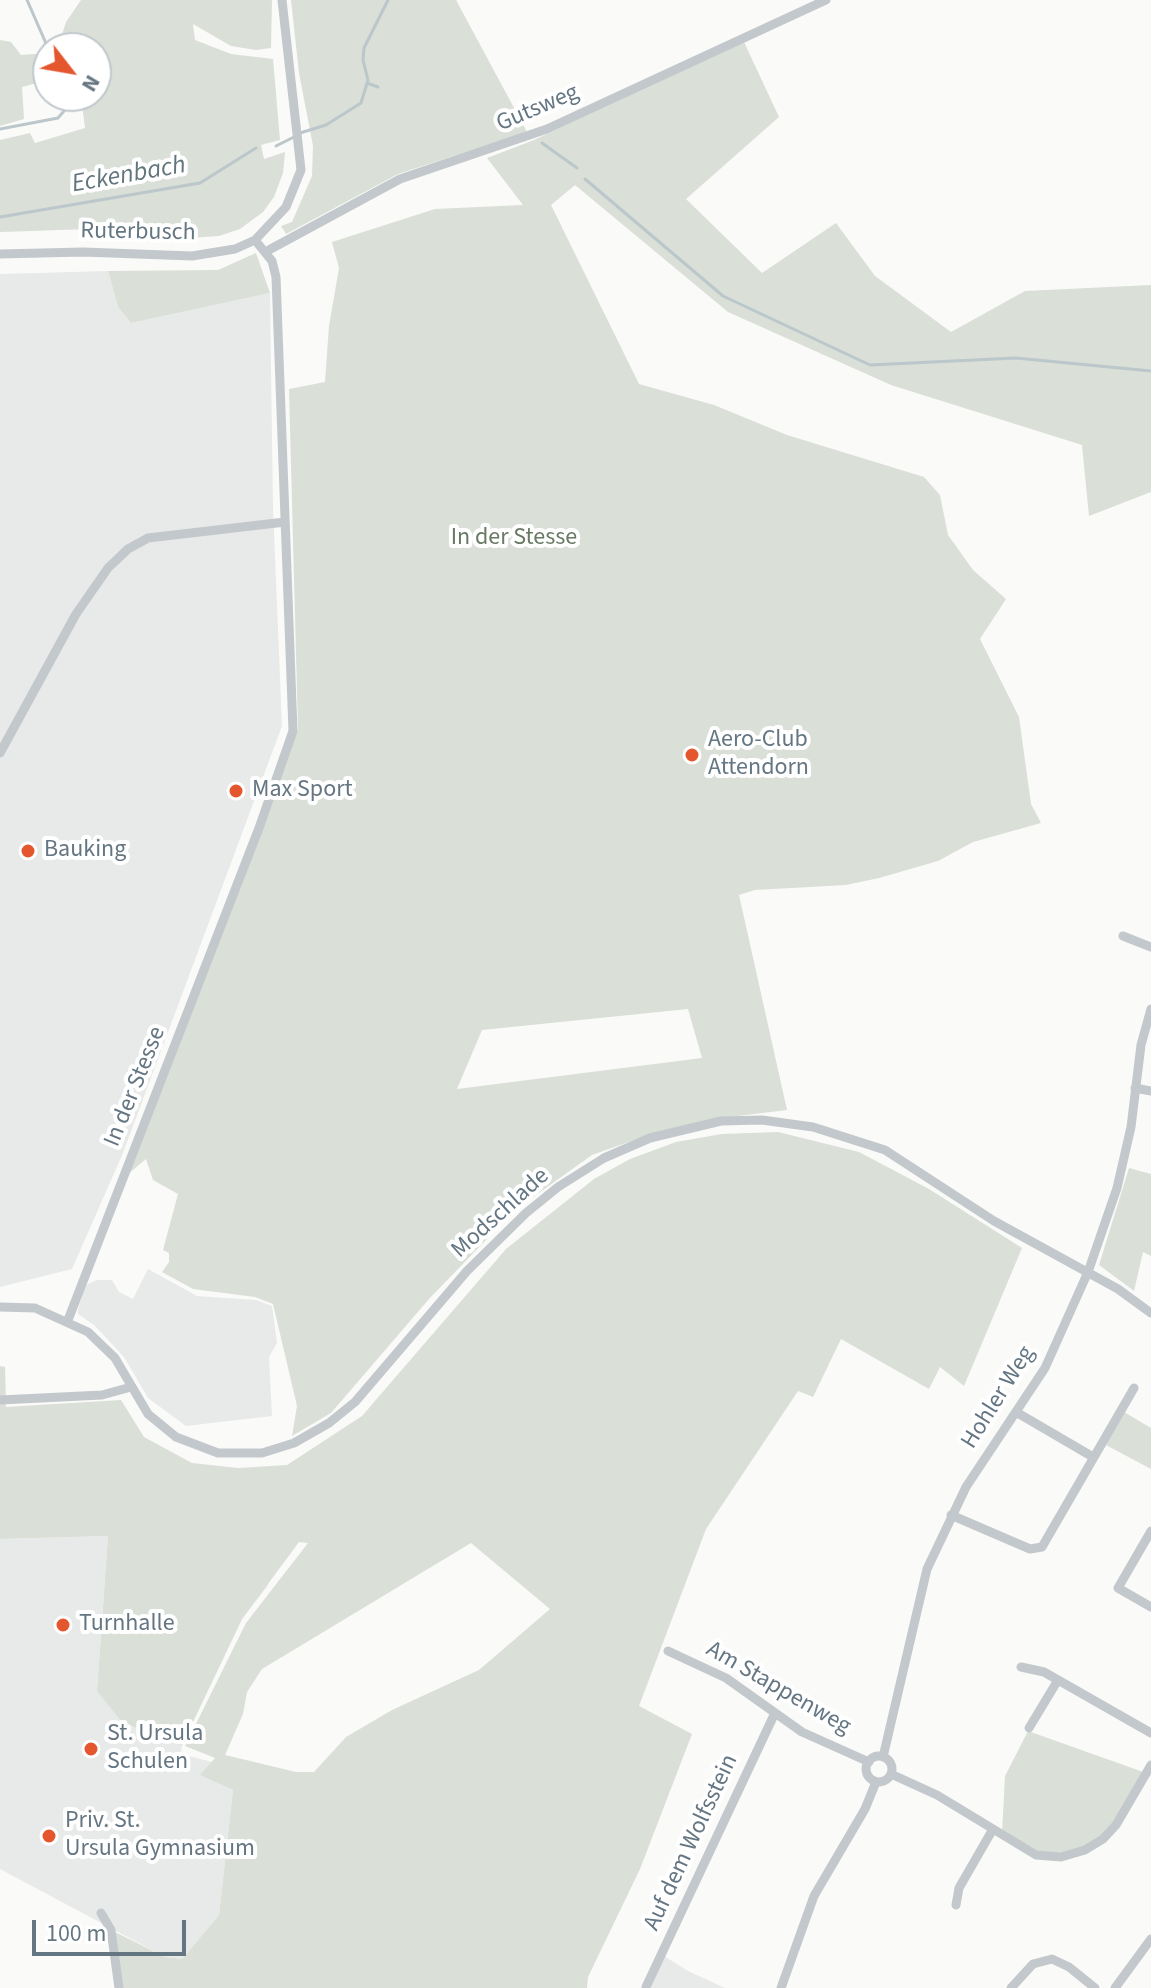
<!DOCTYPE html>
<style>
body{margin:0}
#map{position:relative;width:1151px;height:1988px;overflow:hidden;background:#fafaf8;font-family:"Source Sans 3",sans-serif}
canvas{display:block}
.north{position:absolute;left:32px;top:32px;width:80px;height:80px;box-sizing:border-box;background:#fff;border:2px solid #c1c8cd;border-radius:50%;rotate:121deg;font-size:22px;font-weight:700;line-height:32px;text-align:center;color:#657683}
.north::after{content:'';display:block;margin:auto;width:28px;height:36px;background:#e4572e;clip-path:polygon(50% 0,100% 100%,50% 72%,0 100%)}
.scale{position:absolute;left:32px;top:1920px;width:154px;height:36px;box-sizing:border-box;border:4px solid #657683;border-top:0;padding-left:10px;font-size:24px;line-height:28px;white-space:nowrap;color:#657683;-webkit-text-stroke:6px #fff;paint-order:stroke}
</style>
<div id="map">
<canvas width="1151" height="1988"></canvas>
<div class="north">N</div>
<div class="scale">100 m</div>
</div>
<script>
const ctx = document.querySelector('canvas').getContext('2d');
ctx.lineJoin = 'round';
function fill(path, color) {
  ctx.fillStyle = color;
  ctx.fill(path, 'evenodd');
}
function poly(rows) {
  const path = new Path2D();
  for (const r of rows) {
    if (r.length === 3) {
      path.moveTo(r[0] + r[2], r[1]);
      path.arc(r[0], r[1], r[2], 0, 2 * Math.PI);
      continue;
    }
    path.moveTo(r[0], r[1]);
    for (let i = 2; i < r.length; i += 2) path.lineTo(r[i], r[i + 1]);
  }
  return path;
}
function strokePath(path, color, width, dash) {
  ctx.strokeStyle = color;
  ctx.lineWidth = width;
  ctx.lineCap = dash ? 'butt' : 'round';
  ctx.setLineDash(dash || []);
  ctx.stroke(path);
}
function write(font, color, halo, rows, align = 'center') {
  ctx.font = font + ' "Source Sans 3",sans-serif';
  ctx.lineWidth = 8;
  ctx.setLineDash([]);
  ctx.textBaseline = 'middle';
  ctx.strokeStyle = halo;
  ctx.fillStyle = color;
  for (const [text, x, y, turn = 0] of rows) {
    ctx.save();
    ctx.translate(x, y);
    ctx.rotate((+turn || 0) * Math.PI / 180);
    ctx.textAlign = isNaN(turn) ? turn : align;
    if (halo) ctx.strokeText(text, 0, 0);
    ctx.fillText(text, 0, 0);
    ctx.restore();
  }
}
const built = poly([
 [108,271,118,307,131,323,270,293,273,509,282,726,123,1153,72,1269,0,1287,0,274],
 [148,1269,197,1296,256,1300,272,1306,277,1343,269,1357,272,1416,186,1426,148,1398,124,1357,94,1325,78,1314,78,1309,86,1285,97,1280,112,1280,119,1292,133,1299],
 [108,1536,97,1689,269,1584,242,1619,182,1745,181,1754,212,1762,201,1775,233,1790,219,1915,182,1959,165,1957,0,1869,0,1539],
 [664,1956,688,1971,725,1988,647,1988]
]);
const green = poly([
 [81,0,272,0,271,48,256,50,231,46,193,24,195,40,231,54,273,59,280,140,261,145,264,159,285,152,283,173,274,197,263,212,240,229,219,236,189,238,90,229,0,232,0,140,30,133,35,143,85,128,81,96,96,96,96,48,58,47,66,22],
 [291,0,456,0,527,132,398,174,286,234,281,226,292,222,312,176,313,146,299,73],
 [0,40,11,42,21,55,47,53,48,57,48,80,22,87,24,119,0,126],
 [744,42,779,117,686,199,762,273,836,223,875,276,951,332,1025,291,1151,285,1151,492,1089,516,1082,445,891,385,728,312,575,185,551,205,639,384,714,405,787,435,924,477,940,495,948,535,973,570,1006,599,980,639,1019,717,1031,804,1041,823,973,842,938,861,879,878,846,885,755,890,739,895,787,1110,713,1119,651,1134,592,1155,515,1210,429,1299,331,1413,292,1436,297,1406,273,1304,255,1297,193,1289,162,1272,169,1262,169,1253,163,1250,178,1194,153,1180,146,1159,127,1175,298,729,289,389,325,382,329,326,339,268,332,242,435,209,523,205,487,158,534,140],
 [688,1009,702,1058,457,1089,482,1030],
 [256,253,270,293,131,323,118,307,108,271,218,270],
 [778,1132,859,1152,929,1189,1022,1248,964,1386,940,1367,929,1389,841,1339,813,1397,798,1391,706,1529,639,1706,692,1734,640,1869,588,1977,587,1988,118,1988,111,1930,165,1957,182,1959,219,1915,233,1790,200,1775,215,1758,185,1746,246,1623,308,1543,299,1542,242,1619,182,1745,122,1722,97,1691,108,1536,0,1539,0,1366,5,1367,6,1407,121,1400,144,1437,192,1463,238,1468,287,1465,362,1416,506,1249,594,1179,630,1159,676,1142,722,1134],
 [471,1543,550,1609,479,1670,392,1710,346,1737,314,1772,296,1772,225,1755,243,1714,247,1692,262,1669],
 [1129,1168,1151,1174,1151,1256,1143,1252,1134,1291,1099,1265],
 [1124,1412,1151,1428,1151,1469,1106,1445],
 [1028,1731,1146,1773,1116,1825,1085,1850,1036,1855,1002,1834,1005,1776]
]);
const stream = poly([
 [27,0,48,48],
 [367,83,378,87],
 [0,129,58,118,64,111,66,96],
 [300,133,326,125,361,103,368,80,363,60,364,48,388,0],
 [542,143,577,168],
 [276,146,294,137],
 [585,179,723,296,870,365,1016,358,1151,371],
 [0,217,200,183,256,148]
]);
const street = poly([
 [267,251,400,179,547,129,826,0],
 [0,254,83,252,192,256,235,249,255,240,286,207,301,170,282,0],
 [0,753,76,614,108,568,128,549,148,538,285,522],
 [1123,936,1151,947],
 [1135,1088,1151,1091],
 [0,1307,35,1308,88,1332,115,1358,148,1414,176,1437,218,1453,262,1453,294,1443,329,1423,355,1402,467,1271,526,1213,558,1187,604,1158,650,1138,721,1121,762,1120,813,1127,885,1150,994,1221,1118,1289,1151,1313],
 [68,1320,259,828,293,731,276,277,272,261,255,240],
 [0,1400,102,1395,131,1387],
 [1016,1412,1093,1457],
 [951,1515,1030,1549,1042,1547,1134,1388],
 [1151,1531,1118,1588,1151,1607],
 [668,1651,726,1678,802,1732,869,1762],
 [1021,1667,1044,1672,1151,1733],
 [1029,1728,1058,1680],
 [879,1769,13],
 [883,1757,927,1569,966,1487,1045,1368,1088,1272,1117,1188,1131,1127,1141,1045,1151,1009],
 [891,1774,937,1795,1036,1855,1061,1857,1085,1850,1103,1839,1116,1825,1151,1765],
 [956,1905,959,1888,993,1829],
 [101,1913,111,1930,119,1988],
 [646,1987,774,1715],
 [781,1988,814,1896,865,1809,876,1782],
 [1011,1988,1033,1964,1052,1959,1069,1967,1095,1988],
 [1115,1988,1151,1939]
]);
const markers = [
 [692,755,8,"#e4572e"],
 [236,791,8,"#e4572e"],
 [28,851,8,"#e4572e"],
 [63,1625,8,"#e4572e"],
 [91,1749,8,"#e4572e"],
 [49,1836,8,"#e4572e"]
];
const streetNames = [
 ["Gutsweg",538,109,-23],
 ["Ruterbusch",138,233,1],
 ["In der Stesse",136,1087,-68],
 ["Modschlade",501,1214,-42],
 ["Hohler Weg",999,1398,-58],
 ["Am Stappenweg",778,1689,30],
 ["Auf dem Wolfsstein",692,1843,-65]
];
const parkNames = [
 ["In der Stesse",514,539]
];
const poiNames = [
 ["Aero-Club",708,741],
 ["Attendorn",708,769],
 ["Max Sport",252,791],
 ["Bauking",44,851],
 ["Turnhalle",79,1625],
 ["St. Ursula",107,1735],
 ["Schulen",107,1763],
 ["Priv. St.",65,1822],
 ["Ursula Gymnasium",65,1850]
];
const waterNames = [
 ["Eckenbach",129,176,-10]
];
fill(built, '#e8e9e9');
fill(green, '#dadfd7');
strokePath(stream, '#bbc7cb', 3);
strokePath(street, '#c3c8cc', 9);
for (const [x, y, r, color] of markers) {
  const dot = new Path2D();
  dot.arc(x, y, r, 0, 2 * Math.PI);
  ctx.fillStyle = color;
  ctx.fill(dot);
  strokePath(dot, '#fff', 3);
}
write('24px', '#657683', '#fff', streetNames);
write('24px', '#687a64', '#fff', parkNames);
write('24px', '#657683', '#fff', poiNames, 'left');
write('italic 26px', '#60757c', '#fff', waterNames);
</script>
